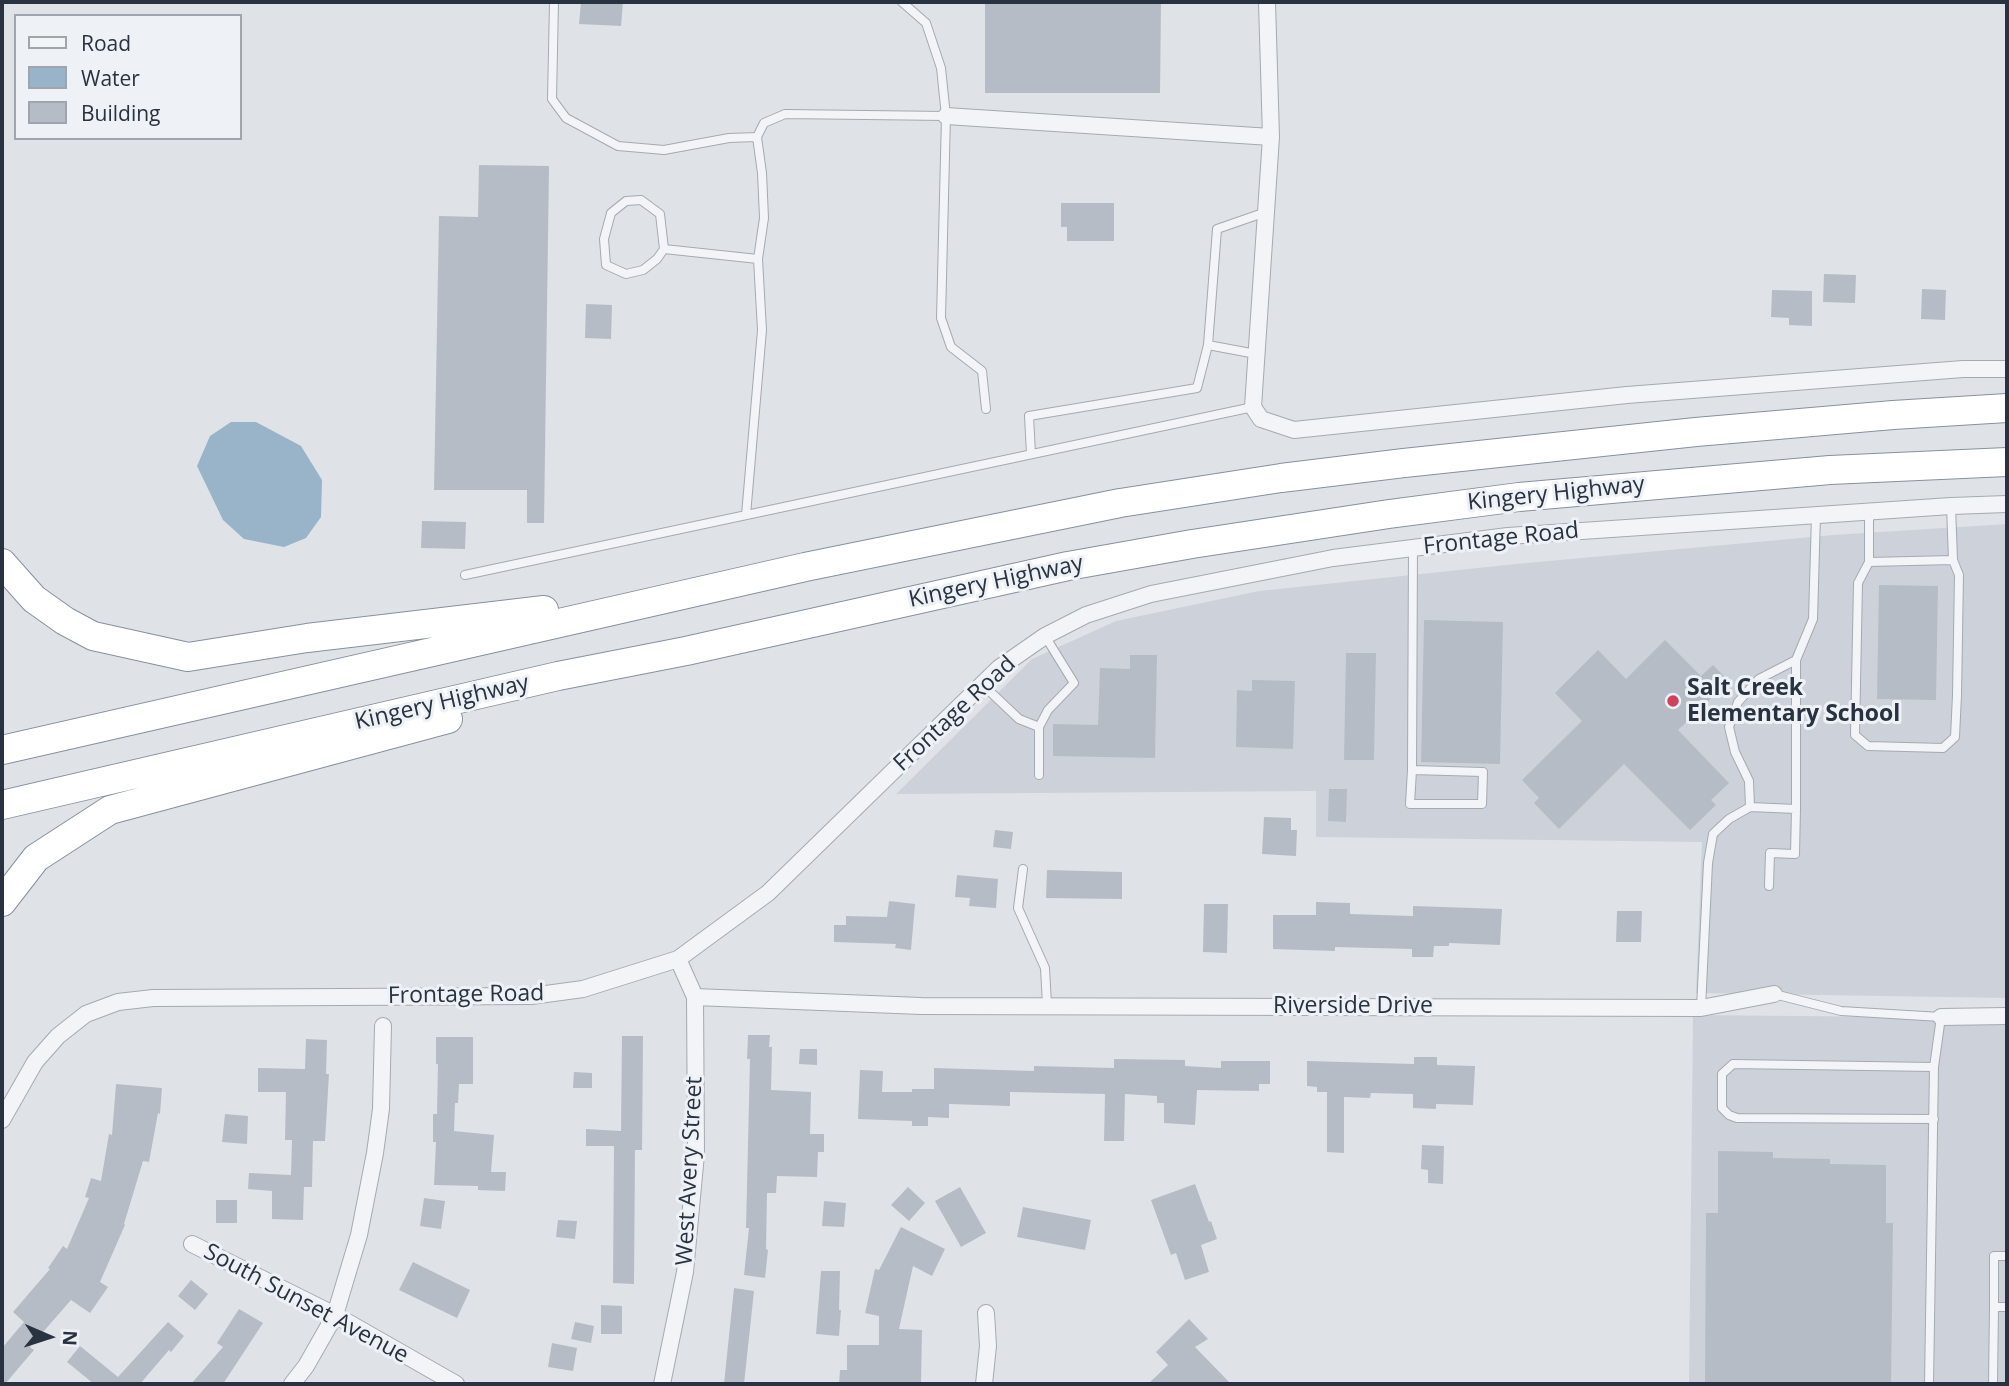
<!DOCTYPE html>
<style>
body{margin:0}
#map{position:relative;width:2009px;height:1386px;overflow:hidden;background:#dfe3e8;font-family:"Open Sans",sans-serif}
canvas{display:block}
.frame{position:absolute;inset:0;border:4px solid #283240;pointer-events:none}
.legend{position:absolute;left:14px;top:14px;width:228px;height:126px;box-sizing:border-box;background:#eef2f6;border:2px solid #9fa5ad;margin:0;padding:9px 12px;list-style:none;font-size:21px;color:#283240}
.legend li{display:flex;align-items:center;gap:14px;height:35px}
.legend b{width:35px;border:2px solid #9fa5ad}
.north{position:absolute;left:14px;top:1302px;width:70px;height:70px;-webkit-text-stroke:5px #eef2f6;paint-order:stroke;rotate:93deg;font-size:19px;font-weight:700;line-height:28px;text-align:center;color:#283240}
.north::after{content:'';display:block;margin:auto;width:24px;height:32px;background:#283240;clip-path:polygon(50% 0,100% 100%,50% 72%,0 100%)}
</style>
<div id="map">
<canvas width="2009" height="1386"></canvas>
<div class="frame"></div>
<ul class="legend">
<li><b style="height:9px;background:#f2f4f7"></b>Road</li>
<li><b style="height:19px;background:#99b3c9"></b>Water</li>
<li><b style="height:19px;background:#b6bcc5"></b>Building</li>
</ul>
<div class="north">N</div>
</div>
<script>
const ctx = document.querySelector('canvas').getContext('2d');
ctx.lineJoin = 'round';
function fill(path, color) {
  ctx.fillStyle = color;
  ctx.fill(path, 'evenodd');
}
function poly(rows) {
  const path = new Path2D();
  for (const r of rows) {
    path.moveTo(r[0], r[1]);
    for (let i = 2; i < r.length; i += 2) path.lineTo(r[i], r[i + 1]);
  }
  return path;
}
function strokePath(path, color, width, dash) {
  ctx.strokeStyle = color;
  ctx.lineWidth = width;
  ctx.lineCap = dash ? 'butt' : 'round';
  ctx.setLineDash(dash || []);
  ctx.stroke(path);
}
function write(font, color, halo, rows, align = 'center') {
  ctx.font = font + ' "Open Sans",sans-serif';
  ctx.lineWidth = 6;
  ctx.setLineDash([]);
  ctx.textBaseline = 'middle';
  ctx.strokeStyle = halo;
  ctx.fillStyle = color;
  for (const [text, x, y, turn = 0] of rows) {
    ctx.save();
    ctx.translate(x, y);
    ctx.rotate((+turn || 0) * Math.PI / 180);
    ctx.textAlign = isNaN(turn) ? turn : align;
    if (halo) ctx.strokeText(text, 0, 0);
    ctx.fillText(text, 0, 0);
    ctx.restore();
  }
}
const built = poly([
 [2007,524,2007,998,1696,993,1702,842,1316,837,1316,791,896,794,1032,659,1116,621,1259,591,1516,564,1833,535],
 [1693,1015,2007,1018,2007,1384,1689,1384]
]);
const water = poly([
 [231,422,256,422,301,446,322,480,321,517,306,538,284,547,244,539,223,520,197,466,210,436]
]);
const building = poly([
 [581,2,623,2,621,26,579,24],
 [985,2,1161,2,1160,93,985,93],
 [479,165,549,166,544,523,527,523,527,490,434,490,439,216,478,217],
 [1061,203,1114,203,1114,241,1067,241,1067,227,1061,227],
 [1824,274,1856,275,1855,303,1823,302],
 [1922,289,1946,290,1945,320,1921,319],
 [1772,290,1812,291,1812,326,1789,325,1789,318,1771,317],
 [586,304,612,305,611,339,585,338],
 [422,521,466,522,465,549,421,548],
 [1879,585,1938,586,1936,700,1877,699],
 [1424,620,1503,622,1500,764,1421,762],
 [1665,640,1701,676,1713,665,1729,681,1678,730,1729,783,1711,800,1716,805,1690,830,1624,764,1559,829,1534,803,1539,798,1522,780,1582,721,1555,693,1598,650,1626,679],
 [1346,653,1376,653,1374,760,1344,760],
 [1130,655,1157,655,1155,758,1053,756,1053,724,1098,725,1100,668,1130,669],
 [1252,680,1295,681,1293,749,1236,747,1237,690,1252,691],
 [1329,789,1347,789,1346,822,1328,821],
 [1264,817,1291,818,1291,830,1297,830,1296,856,1262,854],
 [995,830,1013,832,1011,849,993,847],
 [1047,870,1122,872,1122,899,1046,898],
 [957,875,998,879,996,908,969,906,970,898,955,897],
 [889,901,915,904,911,950,895,948,896,944,834,942,834,925,846,925,846,916,887,917],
 [1316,902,1350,903,1350,914,1413,916,1413,906,1502,909,1500,945,1449,943,1449,946,1434,946,1433,957,1412,957,1412,949,1335,947,1335,951,1273,949,1273,915,1316,915],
 [1204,904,1228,904,1227,953,1203,952],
 [1617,911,1642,911,1641,942,1616,942],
 [748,1035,770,1035,769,1047,772,1047,771,1090,811,1092,810,1134,824,1134,824,1152,818,1152,817,1177,777,1176,776,1193,767,1193,766,1249,768,1250,765,1278,744,1275,749,1228,746,1228,750,1059,747,1059],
 [622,1036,643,1036,642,1150,635,1150,634,1284,613,1283,614,1146,586,1146,586,1129,621,1131],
 [436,1037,473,1037,473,1084,459,1084,458,1103,455,1103,454,1131,494,1135,491,1172,506,1172,505,1191,478,1190,478,1186,434,1185,436,1142,433,1142,433,1114,437,1114,438,1064,436,1064],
 [306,1039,327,1040,326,1074,329,1074,325,1141,313,1141,312,1187,304,1187,303,1220,272,1219,272,1191,248,1189,249,1173,291,1175,292,1140,285,1140,286,1092,258,1092,258,1068,305,1069],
 [800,1049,817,1049,817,1065,799,1064],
 [1414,1057,1437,1057,1437,1065,1475,1066,1473,1105,1436,1104,1436,1109,1413,1108,1413,1094,1371,1093,1370,1098,1344,1097,1344,1153,1327,1152,1327,1092,1317,1092,1317,1087,1307,1086,1307,1061,1414,1064],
 [1114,1059,1185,1060,1185,1066,1221,1068,1221,1061,1270,1061,1270,1084,1259,1084,1259,1091,1197,1090,1195,1125,1164,1123,1164,1103,1157,1103,1157,1096,1125,1094,1124,1141,1104,1141,1105,1094,1010,1092,1010,1106,949,1104,949,1118,928,1117,928,1126,912,1126,912,1121,858,1119,860,1070,883,1071,882,1092,912,1092,912,1089,934,1089,934,1068,1034,1071,1034,1066,1114,1068],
 [574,1072,592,1073,592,1088,573,1088],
 [116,1084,162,1088,160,1114,158,1113,149,1162,143,1161,124,1224,125,1225,100,1282,108,1287,90,1313,71,1300,30,1347,34,1350,5,1384,2,1384,2,1348,24,1322,13,1312,50,1269,48,1268,63,1246,67,1249,89,1198,85,1197,91,1178,101,1181,109,1134,112,1135],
 [225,1114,248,1116,247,1144,222,1142],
 [1422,1145,1444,1146,1443,1184,1428,1183,1428,1170,1421,1169],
 [1718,1151,1773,1152,1773,1158,1830,1159,1830,1164,1886,1165,1886,1223,1893,1223,1891,1384,1705,1384,1706,1213,1718,1213],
 [1195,1184,1209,1222,1211,1221,1217,1239,1201,1245,1209,1272,1185,1280,1176,1253,1171,1255,1151,1200],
 [908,1187,925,1203,909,1221,891,1205],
 [960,1187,986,1233,961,1247,935,1201],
 [424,1198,445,1201,441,1229,420,1226],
 [216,1200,237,1200,237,1223,216,1223],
 [824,1201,846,1203,844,1227,822,1226],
 [1023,1207,1091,1220,1085,1250,1017,1237],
 [558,1220,577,1221,575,1239,556,1237],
 [901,1227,945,1249,932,1276,913,1266,899,1329,922,1330,921,1384,839,1384,840,1370,847,1370,847,1345,879,1345,879,1316,865,1313,875,1269,879,1270],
 [413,1262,470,1290,457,1318,399,1290],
 [821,1271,840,1271,839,1310,841,1310,839,1336,816,1334],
 [191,1280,208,1294,195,1310,178,1296],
 [734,1288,754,1291,744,1384,724,1384],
 [601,1305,622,1306,622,1334,601,1334],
 [239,1309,263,1323,223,1384,191,1384,223,1347,217,1343],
 [1189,1319,1208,1339,1195,1347,1231,1384,1148,1384,1168,1365,1156,1352],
 [168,1322,184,1336,171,1352,169,1350,140,1384,94,1384,67,1362,80,1346,118,1377],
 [575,1322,594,1326,591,1343,571,1339],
 [552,1343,577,1348,573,1371,548,1367]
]);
const lane = poly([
 [554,2,552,99,566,118,618,146,664,150,729,138,757,137],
 [902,2,926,23,941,68,946,116,941,318,951,347,982,371,986,409],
 [664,249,660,214,641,200,626,201,611,213,604,239,606,265,626,274,643,270,657,259,664,249,758,259,762,330,746,515],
 [758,259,764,218,762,173,757,137,764,123,785,114,946,116],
 [1208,345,1256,354],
 [1031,454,1029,416,1197,388,1208,345,1217,229,1266,212],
 [1869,511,1869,562,1858,583,1855,735,1868,746,1943,748,1955,737,1957,695,1959,575,1953,560,1951,506],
 [1869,562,1953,560],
 [465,575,1253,407],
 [982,684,1019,719,1039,727],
 [1412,770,1410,804,1482,804,1483,772,1412,770,1413,548],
 [1039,775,1039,727,1048,710,1074,683,1045,636],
 [1750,807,1749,781,1735,752,1729,727,1738,702,1759,679,1796,660],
 [1023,869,1018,908,1045,968,1047,1005],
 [1769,886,1770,853,1795,854,1796,809],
 [1774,994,1841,1011,1941,1017,1934,1067,1929,1384],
 [1701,1008,1708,863,1713,834,1729,819,1750,807,1796,809,1796,660,1813,619,1816,515],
 [1934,1067,1733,1064,1722,1074,1722,1108,1729,1115,1737,1118,1934,1119],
 [2007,1256,1994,1256,1994,1307,2007,1307],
 [1993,1384,1994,1307]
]);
const street = poly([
 [1267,2,1271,137,1253,407,1261,419,1294,430,1627,395,1963,369,2007,369],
 [946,116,1271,137],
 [695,997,921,1006,1701,1008,1774,994],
 [1941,1017,2007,1016],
 [2,1120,35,1062,58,1036,86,1014,118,1002,153,998,531,996,583,989,678,959,768,893,999,668,1045,636,1086,615,1151,594,1333,558,1508,536,1951,506,2007,504],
 [192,1244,335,1315,456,1384],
 [292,1384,306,1366,335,1315,359,1235,375,1153,381,1109,383,1026],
 [662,1384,685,1272,696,1154,695,997,678,959],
 [984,1384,988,1346,986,1313]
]);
const highway = poly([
 [2,563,34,599,65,621,93,636,188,657,307,638,544,610],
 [2,750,805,567,1120,503,1281,478,1404,463,1696,432,1893,415,2007,408],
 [2,805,558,676,686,651,1068,566,1192,544,1389,514,1519,497,1830,470,2007,462],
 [2,902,36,858,110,810,448,719]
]);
const markers = [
 [1673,701,7,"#cf425e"]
];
const streetNames = [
 ["Kingery Highway",1556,494,-6],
 ["Frontage Road",1501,539,-6],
 ["Kingery Highway",996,582,-12],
 ["Kingery Highway",442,703,-13],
 ["Frontage Road",955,714,-43],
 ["Frontage Road",466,995,-1],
 ["Riverside Drive",1353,1006],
 ["West Avery Street",690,1171,-87],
 ["South Sunset Avenue",306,1304,28]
];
const poiNames = [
 ["Salt Creek",1687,688],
 ["Elementary School",1687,714]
];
fill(built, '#cdd2da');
fill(water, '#99b3c9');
fill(building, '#b6bcc5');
strokePath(lane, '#a4aab2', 10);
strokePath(street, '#a4aab2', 18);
strokePath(highway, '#86919f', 30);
strokePath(lane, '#f2f4f7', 8);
strokePath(street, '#f2f4f7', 16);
strokePath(highway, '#fff', 28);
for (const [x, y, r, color] of markers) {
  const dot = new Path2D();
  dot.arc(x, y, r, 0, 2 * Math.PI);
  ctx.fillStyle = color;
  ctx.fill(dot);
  strokePath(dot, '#eef2f6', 2.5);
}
write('23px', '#283240', '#eef2f6', streetNames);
write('bold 23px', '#283240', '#eef2f6', poiNames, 'left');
</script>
